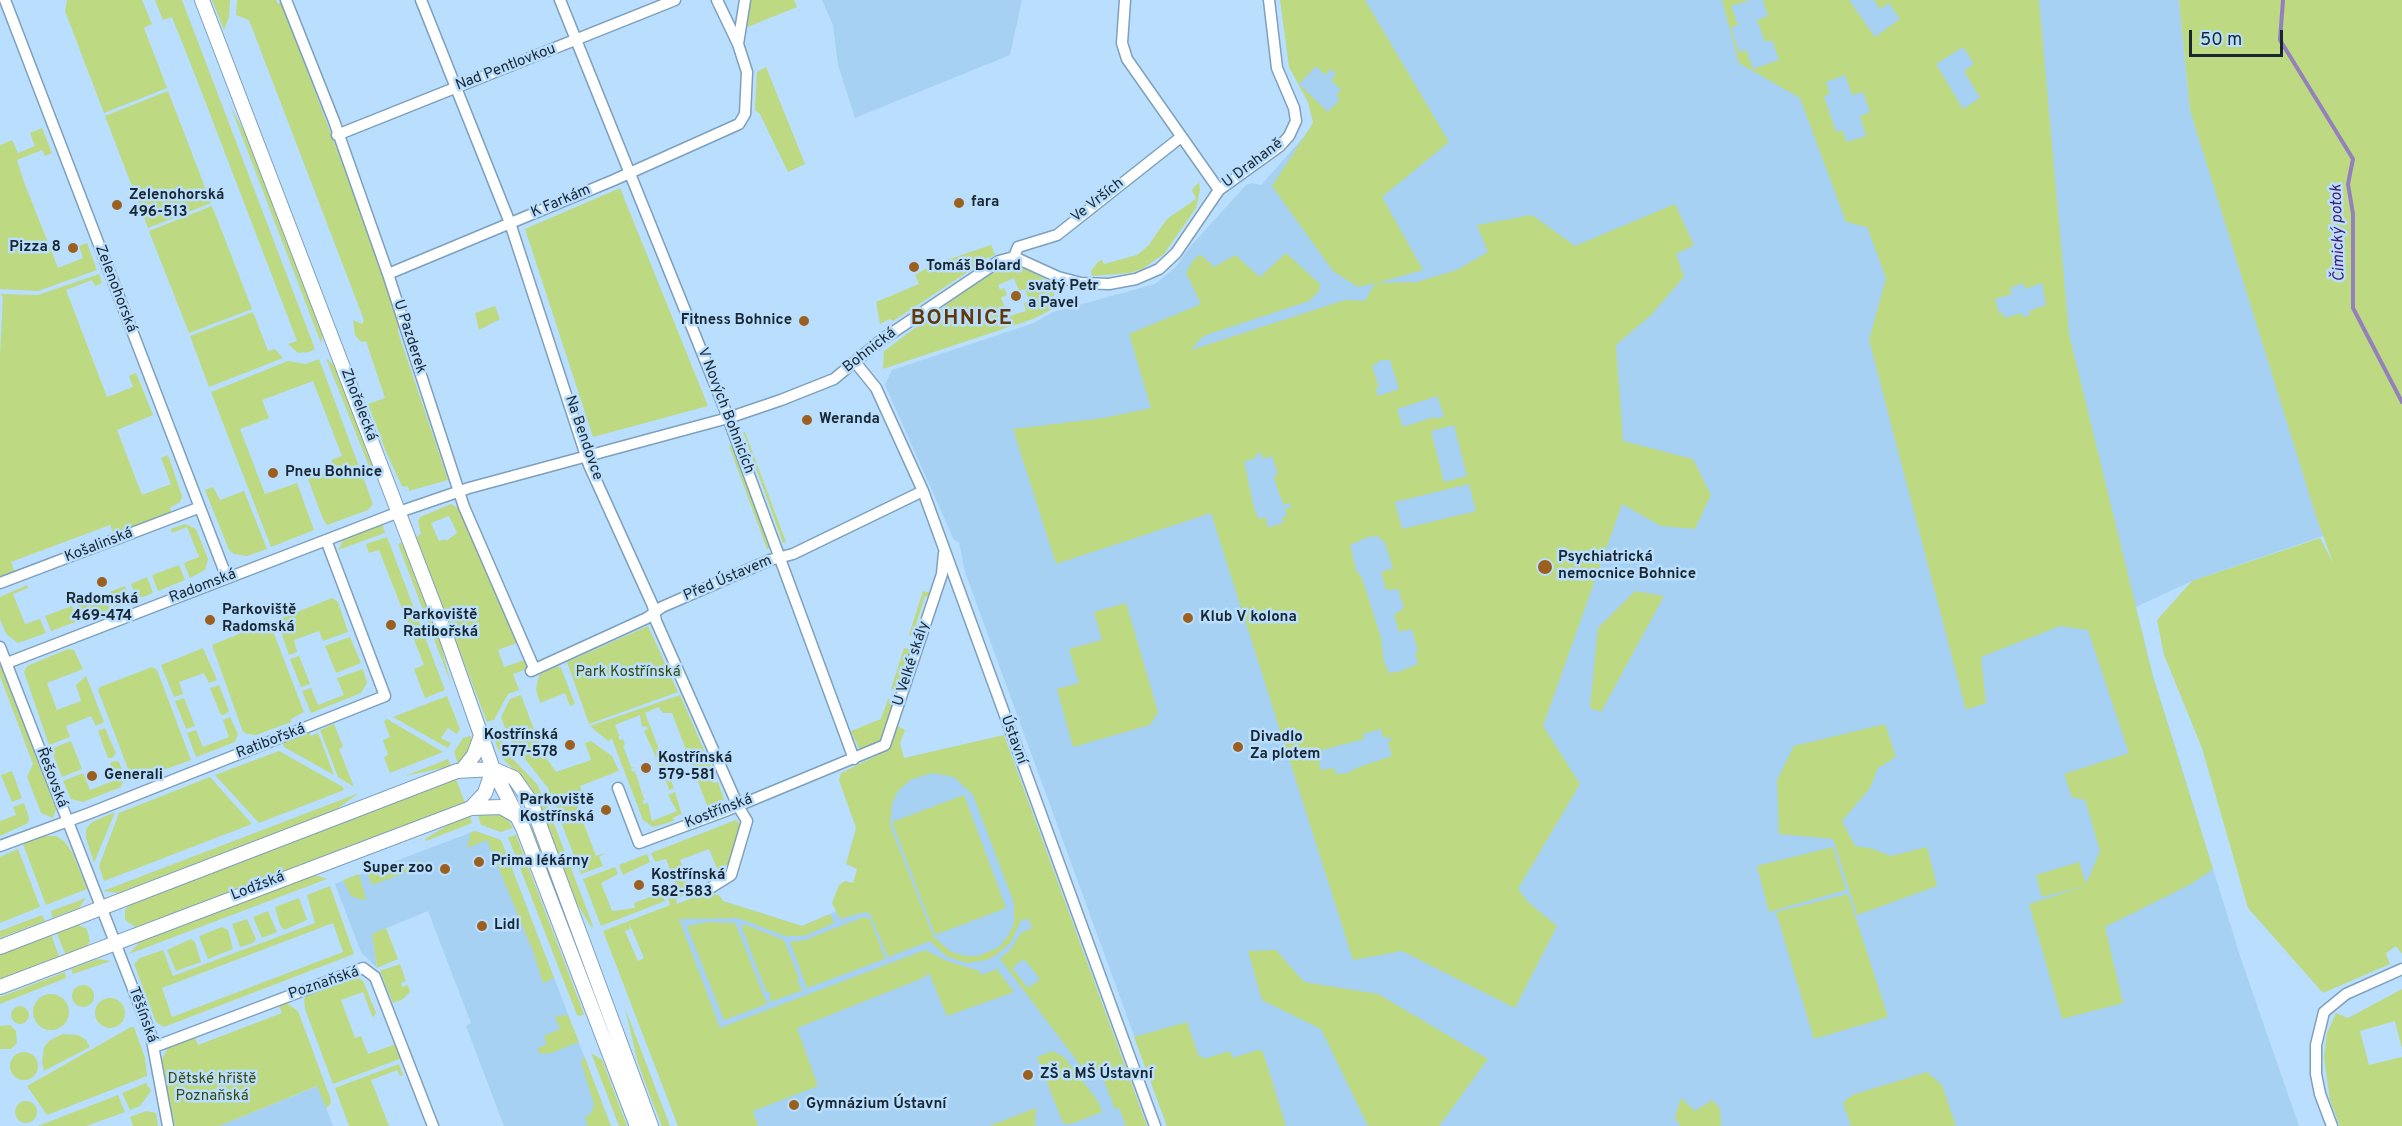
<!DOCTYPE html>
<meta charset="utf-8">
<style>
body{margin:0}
#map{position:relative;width:2402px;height:1126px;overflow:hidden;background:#badefd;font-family:Overpass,sans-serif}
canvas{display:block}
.scale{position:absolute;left:2189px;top:30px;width:94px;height:27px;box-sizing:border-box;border:3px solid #192732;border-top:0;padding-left:8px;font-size:18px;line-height:21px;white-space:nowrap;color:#192732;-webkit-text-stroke:4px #badefd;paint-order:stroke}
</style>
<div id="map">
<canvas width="2402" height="1126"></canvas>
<div class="scale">50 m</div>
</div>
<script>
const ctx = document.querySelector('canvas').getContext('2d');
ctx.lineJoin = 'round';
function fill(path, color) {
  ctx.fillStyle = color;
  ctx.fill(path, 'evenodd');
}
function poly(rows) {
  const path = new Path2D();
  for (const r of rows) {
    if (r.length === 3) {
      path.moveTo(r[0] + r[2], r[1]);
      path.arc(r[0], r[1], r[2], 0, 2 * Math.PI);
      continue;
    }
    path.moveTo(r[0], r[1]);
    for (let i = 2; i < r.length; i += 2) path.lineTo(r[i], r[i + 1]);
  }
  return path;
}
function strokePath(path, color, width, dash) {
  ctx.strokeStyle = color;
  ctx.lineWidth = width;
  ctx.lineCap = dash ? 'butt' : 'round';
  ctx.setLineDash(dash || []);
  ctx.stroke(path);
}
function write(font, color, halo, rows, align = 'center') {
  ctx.font = font + ' Overpass,sans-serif';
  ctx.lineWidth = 5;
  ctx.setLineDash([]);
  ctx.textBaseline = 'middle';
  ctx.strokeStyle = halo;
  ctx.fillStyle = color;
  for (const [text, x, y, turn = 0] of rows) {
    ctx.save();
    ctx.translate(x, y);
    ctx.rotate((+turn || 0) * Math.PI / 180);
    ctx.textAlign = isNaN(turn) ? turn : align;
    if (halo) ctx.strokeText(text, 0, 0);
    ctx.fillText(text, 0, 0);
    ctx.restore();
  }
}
const built = poly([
 [822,0,1022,0,1010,55,855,118,838,65,833,25],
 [1291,0,2179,0,2190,110,2323,536,2192,581,2136,607,2153,676,2241,959,2299,1126,1167,1126,965,572,959,542,954,540,885,385,892,370,1034,323,1053,312,1155,284,1176,267,1188,249,1246,185,1252,183,1261,185,1326,112,1298,84,1303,77],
 [979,742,1126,1126,687,1126,665,998,641,933,723,901,802,926,860,901,860,781],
 [475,831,501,840,611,1126,504,1126,466,1026,471,1023,428,911,372,934,377,968,361,952,335,884],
 [318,1086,333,1126,219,1126]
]);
const green = poly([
 [67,0,142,0,152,24,144,28,167,88,104,113,65,11],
 [155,0,182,0,315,349,309,352,298,353,288,344,297,341,197,80,172,17,163,20],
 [212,0,230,0,229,17,224,30],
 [237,0,276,0,278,4,281,2,376,253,399,323,398,332,448,480,409,491,408,486,403,487,401,484,387,454,368,404,385,398,366,341,361,342,355,335,353,320,362,324,364,320,249,20,236,15],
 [750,0,794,0,797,7,745,28],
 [1280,0,1365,0,1449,142,1382,197,1423,270,1377,283,1417,282,1457,270,1488,252,1477,225,1532,215,1575,246,1675,204,1694,245,1676,254,1684,277,1651,315,1616,345,1623,441,1693,459,1711,495,1695,529,1661,526,1622,504,1543,726,1580,784,1518,889,1529,903,1557,926,1515,1008,1402,951,1353,960,1211,513,1056,564,1013,429,1103,418,1151,408,1129,334,1201,304,1186,273,1192,262,1200,254,1214,267,1235,255,1260,277,1286,253,1320,284,1319,291,1309,301,1209,334,1201,338,1191,350,1345,300,1365,301,1375,283,1358,287,1333,271,1272,186,1313,123,1308,102,1289,67],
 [1316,66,1325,75,1331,69,1336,74,1331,80,1341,90,1336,95,1340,99,1328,112,1299,84],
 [1382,360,1390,360,1399,389,1378,396,1376,389,1379,387,1372,366],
 [1437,396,1444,416,1435,419,1434,417,1403,427,1397,409],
 [1454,425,1467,476,1444,482,1431,431],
 [1259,448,1263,459,1272,456,1278,474,1274,476,1278,491,1284,505,1290,503,1291,507,1285,509,1287,516,1282,517,1283,523,1270,527,1267,526,1266,517,1259,519,1254,508,1244,462,1257,457,1256,454,1260,453],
 [1469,484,1476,511,1402,529,1395,502],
 [1379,536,1381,541,1384,540,1393,568,1381,572,1386,590,1398,589,1404,608,1394,615,1399,632,1412,629,1418,652,1415,653,1418,664,1398,672,1389,673,1384,662,1381,638,1362,578,1356,570,1350,545,1368,537],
 [1380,729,1384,738,1390,737,1391,741,1388,742,1392,756,1356,768,1348,773,1336,774,1334,768,1320,770,1319,757,1323,755,1322,750,1364,739,1363,734],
 [1722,0,1750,0,1731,6,1738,25,1731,28,1739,52,1746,50,1753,69,1779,60,1772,40,1765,42,1757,20,1768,16,1763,0,1849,0,1875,37,1900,19,1889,3,1880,9,1874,0,2039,0,2069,334,2153,677,2213,869,2191,884,2105,927,2123,1003,2062,1019,2029,904,2086,886,2042,897,2036,875,2079,862,2086,884,2100,851,2085,800,2072,797,2064,774,2129,753,2088,630,2060,626,1981,657,1986,703,1966,710,1869,340,1886,278,1867,227,1846,222,1800,98,1739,63],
 [1963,47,1974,64,1964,71,1980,98,1963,109,1936,64],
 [1845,75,1852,95,1863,92,1870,112,1860,116,1866,136,1847,142,1842,130,1836,132,1824,96,1830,94,1826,82],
 [2023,283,2025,289,2042,283,2046,305,2029,311,2030,315,2023,317,2021,313,2004,318,2002,312,1999,313,1995,299,2012,294,2010,288],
 [2179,0,2402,0,2402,954,2396,946,2386,953,2390,964,2323,993,2248,908,2202,748,2164,655,2157,620,2192,581,2320,538,2333,563,2316,516,2190,110],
 [766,67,805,164,788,172,760,114,755,110,757,72],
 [168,91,211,203,148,228,105,116],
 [230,105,247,137,323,335,321,343],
 [42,128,52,153,45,156,42,150,17,160,24,182,58,268,83,258,79,246,87,243,97,270,38,291,0,289,0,145,12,140,18,153,35,146,30,133],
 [1199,182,1200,190,1196,208,1164,254,1142,269,1130,273,1092,276,1091,271,1098,262,1102,260,1104,264,1137,255,1148,246,1167,219,1196,199,1192,190],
 [620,188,708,406,593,437,525,229],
 [212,206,252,309,189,333,149,231],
 [991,245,995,255,976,263,977,266,893,321,890,319,880,324,876,302,919,284,915,275,932,265],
 [1007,267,1026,269,1052,283,1056,307,1033,319,883,369,884,351,984,277],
 [1014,278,1019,291,1025,289,1029,301,1024,303,1026,311,1009,316,1001,298,1007,295,1004,288,1000,290,998,285],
 [99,274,102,283,95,286,92,280,66,290,107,397,133,387,129,376,136,373,153,415,117,430,142,495,171,484,161,458,168,455,182,496,180,502,170,508,171,513,114,534,110,525,11,562,15,572,0,577,0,355,3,297,0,294,38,295],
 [495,306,500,319,479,330,475,313],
 [253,312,268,351,275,349,283,358,209,387,190,336],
 [326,358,335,366,375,473,372,474],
 [319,359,373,504,368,510,327,525,323,519,308,479,334,469,331,460,342,456,313,381,262,400,269,418,240,429,265,494,297,483,314,530,271,547,211,392,288,361,306,364],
 [743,432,745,432,786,542,783,543],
 [731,445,770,548,767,549,729,446],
 [213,487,220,500,244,491,267,549,247,556,234,554,229,550,205,490],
 [451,504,456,507,459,506,520,642,498,650,504,667,527,659,529,664,525,670,513,674,519,690,508,694,494,720,487,722,416,537,421,534,418,521,420,517],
 [449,516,457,533,446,541,445,539,439,541,431,523],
 [382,523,385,533,338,550,345,537],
 [185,524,196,529,208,559,205,570,190,578,184,563,199,557,187,527,172,533,171,529],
 [387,537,445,690,425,698,414,669,424,665,379,550,369,553,366,544],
 [403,542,439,637,451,684,398,544],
 [179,565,185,580,158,591,152,575],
 [147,577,153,593,137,599,131,584],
 [27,585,28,588,13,594,25,624,40,619,46,633,18,643,6,634,0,619,0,597],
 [125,586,131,601,115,607,109,592],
 [923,591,931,593,929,597,925,596,916,625,920,626,917,637,909,635],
 [1635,591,1664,596,1601,712,1590,708,1598,628],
 [104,594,110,609,83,619,77,604],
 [332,598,338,602,348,632,323,641,319,631,294,640,297,652,289,655,277,620],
 [1126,603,1158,712,1150,725,1073,747,1057,689,1079,683,1069,649,1102,640,1094,612],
 [72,606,78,621,51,631,45,616],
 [266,623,271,626,304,712,291,719,291,722,256,735,247,734,243,732,212,645],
 [648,626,678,692,589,724,567,662],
 [350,637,361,663,336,673,325,646],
 [203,648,217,680,209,683,204,673,179,682,183,694,174,697,161,665],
 [904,648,913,650,899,692,891,689],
 [68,649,74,650,83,669,47,683,57,710,81,701,76,685,86,676,104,722,96,726,91,716,66,726,70,737,49,745,24,672,27,666],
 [299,656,310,684,301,687,290,659],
 [0,664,56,809,53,818,41,813,27,777,33,764,0,676],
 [557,666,561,668,575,704,570,706,565,693,540,703,536,689,539,675],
 [152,667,157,670,191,760,138,779,130,774,98,690,100,687],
 [363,669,367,683,361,693,311,713,302,691,311,688,318,705,344,695,337,678],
 [219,685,229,711,224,715,221,715,210,688],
 [521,695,543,753,556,772,591,760,585,743,591,741,612,756,619,771,580,786,583,795,574,798,596,856,605,853,599,857,603,866,581,874,548,788,509,739,501,717,510,699],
 [680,695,711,766,707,769,713,783,718,782,724,800,708,808,672,713,663,713,658,707,645,713,674,788,667,791,669,789,661,768,656,763,661,760,660,757,654,759,656,757,644,731,648,729,646,726,642,727,640,715,615,725,619,735,621,735,618,737,620,740,623,739,625,745,623,746,631,767,634,767,631,769,632,772,635,771,644,799,646,799,642,801,644,804,648,803,652,821,677,811,668,795,675,792,683,818,681,814,673,818,674,821,653,827,643,820,612,739,608,741,590,726],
 [447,696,460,729,457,734,448,728,441,738,451,743,448,748,393,717],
 [184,698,195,726,186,729,175,701],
 [888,699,896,701,882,740,876,747,860,751,851,731,881,719],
 [230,717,238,734,235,742,196,757,187,733,196,730,203,747,229,737,223,720],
 [387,719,443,752,390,773,384,757,388,755,383,740,390,737,384,721],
 [334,724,343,747,339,749,354,787,338,777,320,730],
 [1885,724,1896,757,1878,768,1870,788,1842,821,1855,846,1873,849,1891,856,1927,847,1937,886,1857,915,1833,839,1779,834,1777,780,1794,746],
 [496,726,508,754,537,784,550,813,543,816,530,786,502,758,490,729],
 [898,726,905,730,900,743,904,758,1004,735,1147,1126,1126,1126,1119,1108,1115,1109,1100,1070,1087,1074,1000,959,1011,949,1021,933,1032,928,1029,919,1021,920,1011,942,996,955,987,960,966,963,946,956,930,941,888,957,870,914,865,912,840,919,832,903,839,885,845,881,853,883,857,869,846,864,856,828,839,780,841,773,884,752],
 [932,773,954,777,973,795,1014,903,1014,923,1008,936,999,947,978,956,965,956,951,952,933,936,890,825,892,804,898,791,910,780],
 [1024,959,1040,979,1028,988,1012,968],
 [105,728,116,753,112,758,108,758,98,731],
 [309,732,311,736,318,733,334,775,284,747,282,742],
 [471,736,471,749,458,764,454,752,463,738],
 [71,741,82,769,62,777,51,749],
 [279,751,343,787,344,790,259,823,215,775],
 [448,759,451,766,405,776],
 [115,761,119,762,125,777,121,787,83,802,71,799,63,781,83,773,90,790,116,780,110,763],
 [12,771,22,798,12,802,1,775],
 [210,777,252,824,104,881,99,866,119,813],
 [456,779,465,803,137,928,125,920,125,910,132,902],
 [359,793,334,811,118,893,103,891],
 [964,795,1006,908,935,935,892,822],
 [24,803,29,817,28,823,0,836,0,821,16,815,13,807],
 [494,811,509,821,513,828,501,832,481,825,477,813],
 [115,812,94,863,86,838,86,829,92,822],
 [470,816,472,823,426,841,425,839,453,822],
 [736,820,741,825,730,861,724,868,718,871,709,849,680,860,688,881,683,884,687,894,676,899,677,904,706,893,719,895,723,901,802,926,830,914,834,923,804,936,785,936,738,918,679,919,720,1028,925,950,947,961,979,971,981,975,997,969,1014,992,947,1016,929,973,923,978,797,1028,818,1086,753,1111,758,1126,678,1126,603,931,670,905,666,891,676,886,666,859,655,862,651,853],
 [629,923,644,958,638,961,625,931,630,929],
 [553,821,593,926,592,928,577,904,546,824],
 [534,828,602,1008,597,1010,528,830],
 [475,831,501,840,554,978,543,983,533,951,487,840,467,848,471,832],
 [516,835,584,1014,580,1016,577,1015,508,837],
 [44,836,56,836,65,842,72,852,87,889,46,905,23,844],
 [1833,847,1846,890,1769,912,1757,866],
 [18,849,40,907,0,923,0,857],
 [647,854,650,862,623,875,619,865],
 [421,860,423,866,372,885,367,872,398,861,401,867],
 [615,867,618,874,601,883,612,911,635,908,634,903,655,895,662,895,665,901,601,926,583,879],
 [359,874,366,899,363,900,351,896,343,880],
 [314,875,327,879,129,954,140,942],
 [330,886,354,954,164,1027,156,1022,134,964,140,958,163,950,173,976,315,923,307,895],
 [333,923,343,952,172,1017,162,988],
 [1848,894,1888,1017,1814,1039,1776,912],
 [86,898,79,908,52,918,51,911],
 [299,898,307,920,284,930,280,925,275,907],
 [268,911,277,932,262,938,253,917],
 [42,915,45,921,0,938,0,931],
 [864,917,870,919,885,959,807,988,790,942,805,940],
 [247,919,256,939,253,943,240,947,232,924],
 [708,922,735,923,767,1004,724,1020,687,926],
 [76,924,87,929,90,941,86,948,66,956,56,931],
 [743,924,784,940,799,979,797,982,803,990,770,1002,770,992,766,991,742,928],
 [222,927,228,930,233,949,208,959,199,936],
 [386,928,398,959,377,968,372,934],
 [51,934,60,959,0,982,0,953],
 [191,939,195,942,201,962,176,971,167,950],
 [1276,950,1304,982,1378,994,1488,1059,1439,1126,1368,1126,1321,1029,1262,1000,1248,951],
 [98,959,111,961,73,974,71,969],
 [400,964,406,981,401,983,402,987,408,985,410,992,403,999,393,1003,380,971],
 [65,972,66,978,0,1004,0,997],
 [354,975,363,981,376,1013,373,1018,363,992,341,1000,355,1038,361,1036,368,1054,396,1044,402,1058,333,1084,305,1009,304,999,308,993],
 [83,996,11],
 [2402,989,2402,1049,2395,1021,2360,1031,2369,1065,2402,1057,2402,1126,2340,1126,2330,1100,2324,1058,2327,1033,2336,1013,2348,1018],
 [51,1012,18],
 [110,1013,15],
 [285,1002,298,1011,331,1100,330,1105,326,1108,317,1086,219,1126,175,1126,162,1065,162,1059,168,1047,194,1035,198,1045,282,1013,278,1003],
 [20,1015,9],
 [625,1008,670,1126,662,1126,650,1096,638,1063],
 [568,1015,579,1042,551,1053,540,1054,538,1048,547,1044,544,1036,560,1029,555,1016],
 [1187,1022,1199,1057,1202,1056,1203,1059,1230,1051,1232,1058,1258,1050,1263,1052,1286,1126,1167,1126,1134,1037],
 [10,1025,16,1031,17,1043,11,1049,0,1049,0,1026],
 [131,1027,134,1027,145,1058,147,1076,47,1115,27,1086],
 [62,1034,78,1035,86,1040,90,1047,44,1071,42,1062,44,1047,49,1041],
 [1053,1051,1064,1057,1098,1101,1102,1112,1071,1124,1063,1123,1037,1057],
 [24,1066,14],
 [591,1053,602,1060,627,1126,619,1126],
 [584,1056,611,1126,588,1126,585,1118,592,1112,594,1104,581,1062],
 [399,1064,403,1075,400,1076,397,1070,371,1080,389,1126,349,1126,335,1088],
 [1927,1072,1942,1085,1956,1126,1851,1126,1843,1103,1852,1095],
 [146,1083,151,1091,140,1106,130,1110,122,1093],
 [118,1095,125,1112,86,1126,38,1126],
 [1681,1098,1695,1111,1712,1100,1720,1108,1721,1126,1680,1126,1675,1117],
 [26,1112,11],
 [1036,1108,1035,1126,989,1126,1028,1111],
 [146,1111,156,1113,158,1126,133,1126,130,1117]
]);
const stream = poly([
 [2283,0,2280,40,2353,159,2348,184,2353,214,2353,308,2402,402]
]);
const minor = poly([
 [5,0,227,578],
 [286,0,334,121,388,274,464,507,534,668],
 [421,0,510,223,589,465,653,606,656,621,738,806,747,821,731,875,707,890],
 [560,0,724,407,854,759],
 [1125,0,1122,43,1127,59,1219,190],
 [738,44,745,0],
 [337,135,675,0],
 [1014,257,1018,247,1057,235,1181,137],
 [388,274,614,180,739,124,745,114,747,72,738,44,717,0],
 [855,362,876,388,923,491,1155,1126],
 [0,583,198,508],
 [0,647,151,1035,168,1126],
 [7,663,399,512,469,488,728,418,781,400,834,379,880,341,999,261,1014,257,1058,277,1081,283,1109,284,1136,279,1159,269,1176,253,1219,190,1280,146,1289,136,1296,121,1294,108,1277,68,1269,0],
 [531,671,647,618,662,607,770,560,793,554,923,491],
 [618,788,639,843,728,810,885,745,942,574,944,553],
 [0,846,90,813,385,696,326,540],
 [154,1047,363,968,375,977,433,1126],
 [2332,1126,2320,1094,2316,1074,2316,1045,2324,1012,2346,994,2402,969]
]);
const tertiary = poly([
 [202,0,446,636,493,769,523,828,637,1126],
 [463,769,474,755,481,736],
 [471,808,485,793,493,769],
 [0,947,457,771,493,769,514,778,531,802,651,1126],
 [0,987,471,808,501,807,515,815]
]);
const markers = [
 [959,203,6,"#9b6020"],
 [117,205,6,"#9b6020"],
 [73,248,6,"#9b6020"],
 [914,267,6,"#9b6020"],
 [1016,296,6,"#9b6020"],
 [804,321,6,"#9b6020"],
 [807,420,6,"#9b6020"],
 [273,473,6,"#9b6020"],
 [1545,567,8,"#9b6020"],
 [102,582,6,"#9b6020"],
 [1188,618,6,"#9b6020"],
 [210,620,6,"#9b6020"],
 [391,625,6,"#9b6020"],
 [570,745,6,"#9b6020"],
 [1238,747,6,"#9b6020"],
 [646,768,6,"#9b6020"],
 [92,776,6,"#9b6020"],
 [606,810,6,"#9b6020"],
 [479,862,6,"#9b6020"],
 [445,869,6,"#9b6020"],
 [639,885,6,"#9b6020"],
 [482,926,6,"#9b6020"],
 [1028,1075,6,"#9b6020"],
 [794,1105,6,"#9b6020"]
];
const streetNames = [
 ["Nad Pentlovkou",506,68,-21],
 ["U Drahaně",1253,164,-37],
 ["Ve Vrších",1098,201,-38],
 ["K Farkám",561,202,-23],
 ["Zelenohorská",115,289,69],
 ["U Pazderek",409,337,72],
 ["Bohnická",870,351,-38],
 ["Zhořelecká",358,405,69],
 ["V Nových Bohnicích",725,411,69],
 ["Na Bendovce",583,438,71],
 ["Košalinská",99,546,-21],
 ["Před Ústavem",728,579,-23],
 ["Radomská",203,587,-21],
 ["U Velké skály",912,664,-72],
 ["Ústavní",1013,740,70],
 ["Ratibořská",271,742,-21],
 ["Řešovská",51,778,69],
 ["Kostřínská",719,812,-21],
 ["Lodžská",258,887,-21],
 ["Poznaňská",324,984,-19],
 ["Těšínská",142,1015,70]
];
const poiNames = [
 ["Zelenohorská",129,196],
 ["496-513",129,213],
 ["fara",971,203],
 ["Pizza 8",61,248,"right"],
 ["Tomáš Bolard",926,267],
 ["svatý Petr",1028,287],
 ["a Pavel",1028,304],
 ["Fitness Bohnice",792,321,"right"],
 ["Weranda",819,420],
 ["Pneu Bohnice",285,473],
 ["Psychiatrická",1558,558],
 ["nemocnice Bohnice",1558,575],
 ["Radomská",102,600,"center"],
 ["469-474",102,617,"center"],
 ["Parkoviště",222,611],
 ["Radomská",222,628],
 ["Parkoviště",403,616],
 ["Ratibořská",403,633],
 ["Klub V kolona",1200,618],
 ["Kostřínská",558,736,"right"],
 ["577-578",558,753,"right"],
 ["Divadlo",1250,738],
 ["Za plotem",1250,755],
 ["Kostřínská",658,759],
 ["579-581",658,776],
 ["Generali",104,776],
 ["Parkoviště",594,801,"right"],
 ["Kostřínská",594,818,"right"],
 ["Prima lékárny",491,862],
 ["Super zoo",433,869,"right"],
 ["Kostřínská",651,876],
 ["582-583",651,893],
 ["Lidl",494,926],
 ["ZŠ a MŠ Ústavní",1040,1075],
 ["Gymnázium Ústavní",806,1105]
];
const parkNames = [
 ["Park Kostřínská",628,673],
 ["Dětské hřiště",212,1080],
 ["Poznaňská",212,1097]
];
const waterNames = [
 ["Čimický potok",2339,233,-92]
];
const districtNames = [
 ["BOHNICE",962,320]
];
fill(built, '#a6d1f3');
fill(green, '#bdd982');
strokePath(stream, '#9480bc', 4);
strokePath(minor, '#7da0bc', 13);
strokePath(tertiary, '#7da0bc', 16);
strokePath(minor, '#fff', 10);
strokePath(tertiary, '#fff', 14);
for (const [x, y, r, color] of markers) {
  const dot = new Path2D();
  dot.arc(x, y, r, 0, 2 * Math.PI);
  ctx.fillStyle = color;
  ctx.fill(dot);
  strokePath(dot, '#badefd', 2);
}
write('15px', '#192732', '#badefd', streetNames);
write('bold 15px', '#192732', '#badefd', poiNames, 'left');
write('15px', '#3a4a09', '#badefd', parkNames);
write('italic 16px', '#471572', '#badefd', waterNames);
ctx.letterSpacing = '1.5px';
write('bold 21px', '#60380a', '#badefd', districtNames);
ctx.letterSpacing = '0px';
</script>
